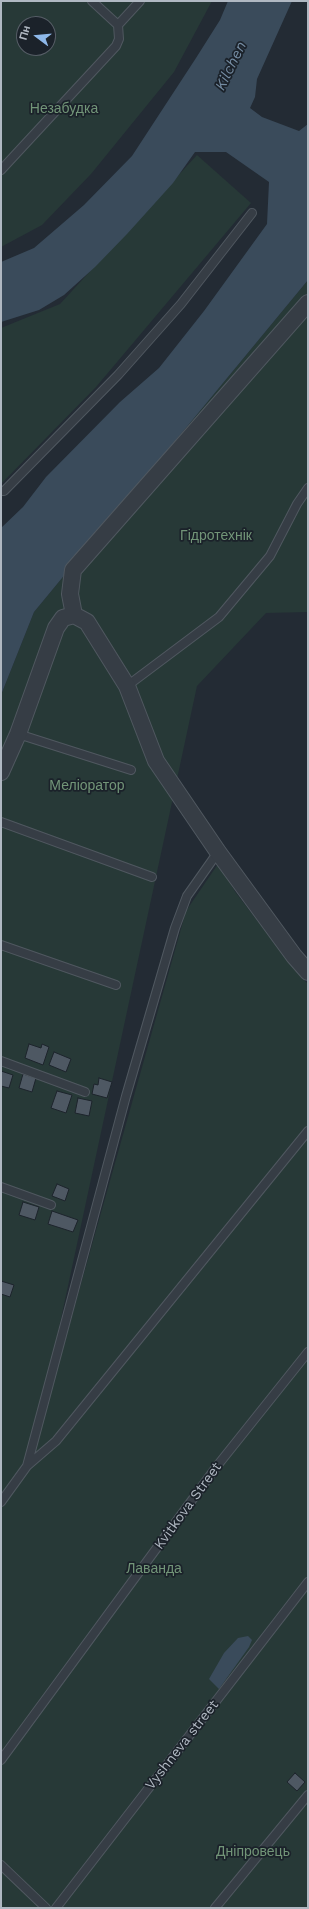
<!DOCTYPE html>
<meta charset="utf-8">
<style>
body{margin:0}
#map{position:relative;width:309px;height:1909px;overflow:hidden;background:#232b34;font-family:"Work Sans",sans-serif}
canvas{display:block}
.frame{position:absolute;inset:0;border:2px solid #b0b8c2;pointer-events:none}
.north{position:absolute;left:16px;top:16px;width:40px;height:40px;box-sizing:border-box;background:#1b222a;border:1px solid #575e67;border-radius:50%;rotate:286deg;font-size:11px;font-weight:700;line-height:16px;text-align:center;color:#b0b8c2}
.north::after{content:'';display:block;margin:auto;width:14px;height:18px;background:#8eb8e9;clip-path:polygon(50% 0,100% 100%,50% 72%,0 100%)}
</style>
<div id="map">
<canvas width="309" height="1909"></canvas>
<div class="frame"></div>
<div class="north">Пн</div>
</div>
<script>
const ctx = document.querySelector('canvas').getContext('2d');
ctx.lineJoin = 'round';
function fill(path, color) {
  ctx.fillStyle = color;
  ctx.fill(path, 'evenodd');
}
function poly(rows) {
  const path = new Path2D();
  for (const r of rows) {
    path.moveTo(r[0], r[1]);
    for (let i = 2; i < r.length; i += 2) path.lineTo(r[i], r[i + 1]);
  }
  return path;
}
function strokePath(path, color, width, dash) {
  ctx.strokeStyle = color;
  ctx.lineWidth = width;
  ctx.lineCap = dash ? 'butt' : 'round';
  ctx.setLineDash(dash || []);
  ctx.stroke(path);
}
function write(font, color, halo, rows, align = 'center') {
  ctx.font = font + ' "Work Sans",sans-serif';
  ctx.lineWidth = 3.5;
  ctx.setLineDash([]);
  ctx.textBaseline = 'middle';
  ctx.strokeStyle = halo;
  ctx.fillStyle = color;
  for (const [text, x, y, turn = 0] of rows) {
    ctx.save();
    ctx.translate(x, y);
    ctx.rotate((+turn || 0) * Math.PI / 180);
    ctx.textAlign = isNaN(turn) ? turn : align;
    if (halo) ctx.strokeText(text, 0, 0);
    ctx.fillText(text, 0, 0);
    ctx.restore();
  }
}
const green = poly([
 [1,1,212,1,174,72,91,174,42,225,1,247],
 [24,24,48,24,48,48,24,48],
 [197,155,251,203,96,387,1,484,1,328,60,304],
 [308,280,308,612,266,613,197,686,28,1472,186,911,218,864,236,893,300,976,308,984,308,1908,1,1908,1,695,34,612]
]);
const water = poly([
 [228,1,292,1,257,79,255,97,250,108,262,117,299,131,308,124,308,280,34,612,1,695,1,528,23,507,46,477,120,402,159,368,204,311,267,224,269,182,226,152,195,152,173,183,127,234,95,267,64,295,39,310,1,322,1,262,34,248,84,205,132,156,196,58,220,20],
 [248,1636,252,1640,249,1647,219,1689,209,1679,224,1653,238,1638]
]);
const building = poly([
 [29,1044,41,1048,42,1044,49,1047,43,1065,25,1058,29,1044],
 [54,1052,71,1059,66,1072,49,1065,54,1052],
 [1,1071,13,1075,9,1088,1,1086,1,1071],
 [23,1074,36,1078,32,1092,19,1088,23,1074],
 [99,1078,112,1082,107,1098,92,1094,94,1084,98,1085,99,1078],
 [57,1091,72,1095,66,1113,51,1108,57,1091],
 [78,1098,92,1101,89,1116,75,1113,78,1098],
 [57,1184,69,1189,65,1201,52,1196,57,1184],
 [23,1202,39,1207,35,1220,19,1215,23,1202],
 [52,1211,78,1220,73,1232,48,1224,52,1211],
 [1,1281,14,1285,10,1297,1,1294,1,1281],
 [295,1773,305,1782,297,1791,287,1782,295,1773]
]);
const service = poly([
 [118,25,140,1],
 [1,170,116,46,119,39,118,25,92,1],
 [1,491,4,491,118,375,181,304,252,213],
 [127,686,219,617,270,556,297,504,308,488],
 [18,734,131,770],
 [1,822,152,877],
 [1,945,116,985],
 [1,1061,85,1092],
 [1,1187,51,1205],
 [27,1466,56,1441,308,1131],
 [1,1502,27,1466,126,1096,175,928,187,896,218,852],
 [1,1760,217,1466,308,1352],
 [1,1865,46,1908],
 [56,1908,308,1582],
 [215,1908,308,1795]
]);
const minor = poly([
 [74,615,70,594,73,570,308,303],
 [1,772,18,734,56,628,63,618,74,615,87,622,127,686,156,761,218,852,294,956,308,972]
]);
const parkNames = [
 ["Незабудка",64,109],
 ["Гідротехнік",216,536],
 ["Меліоратор",87,786],
 ["Лаванда",154,1569],
 ["Дніпровець",253,1852]
];
const streetNames = [
 ["Kvitkova Street",188,1506,-54],
 ["Vyshneva street",182,1745,-52]
];
const waterNames = [
 ["Kilchen",231,66,-64]
];
fill(green, '#273937');
fill(water, '#3a4b5b');
fill(building, '#4e5863');
strokePath(building, '#1d242c', 1);
strokePath(service, '#505860', 10);
strokePath(minor, '#505860', 18);
strokePath(service, '#363d45', 8);
strokePath(minor, '#363d45', 16);
write('14px', '#729578', '#1b222a', parkNames);
write('14px', '#b0b8c2', '#1b222a', streetNames);
write('italic 15px', '#748ba1', '#1b222a', waterNames);
</script>
